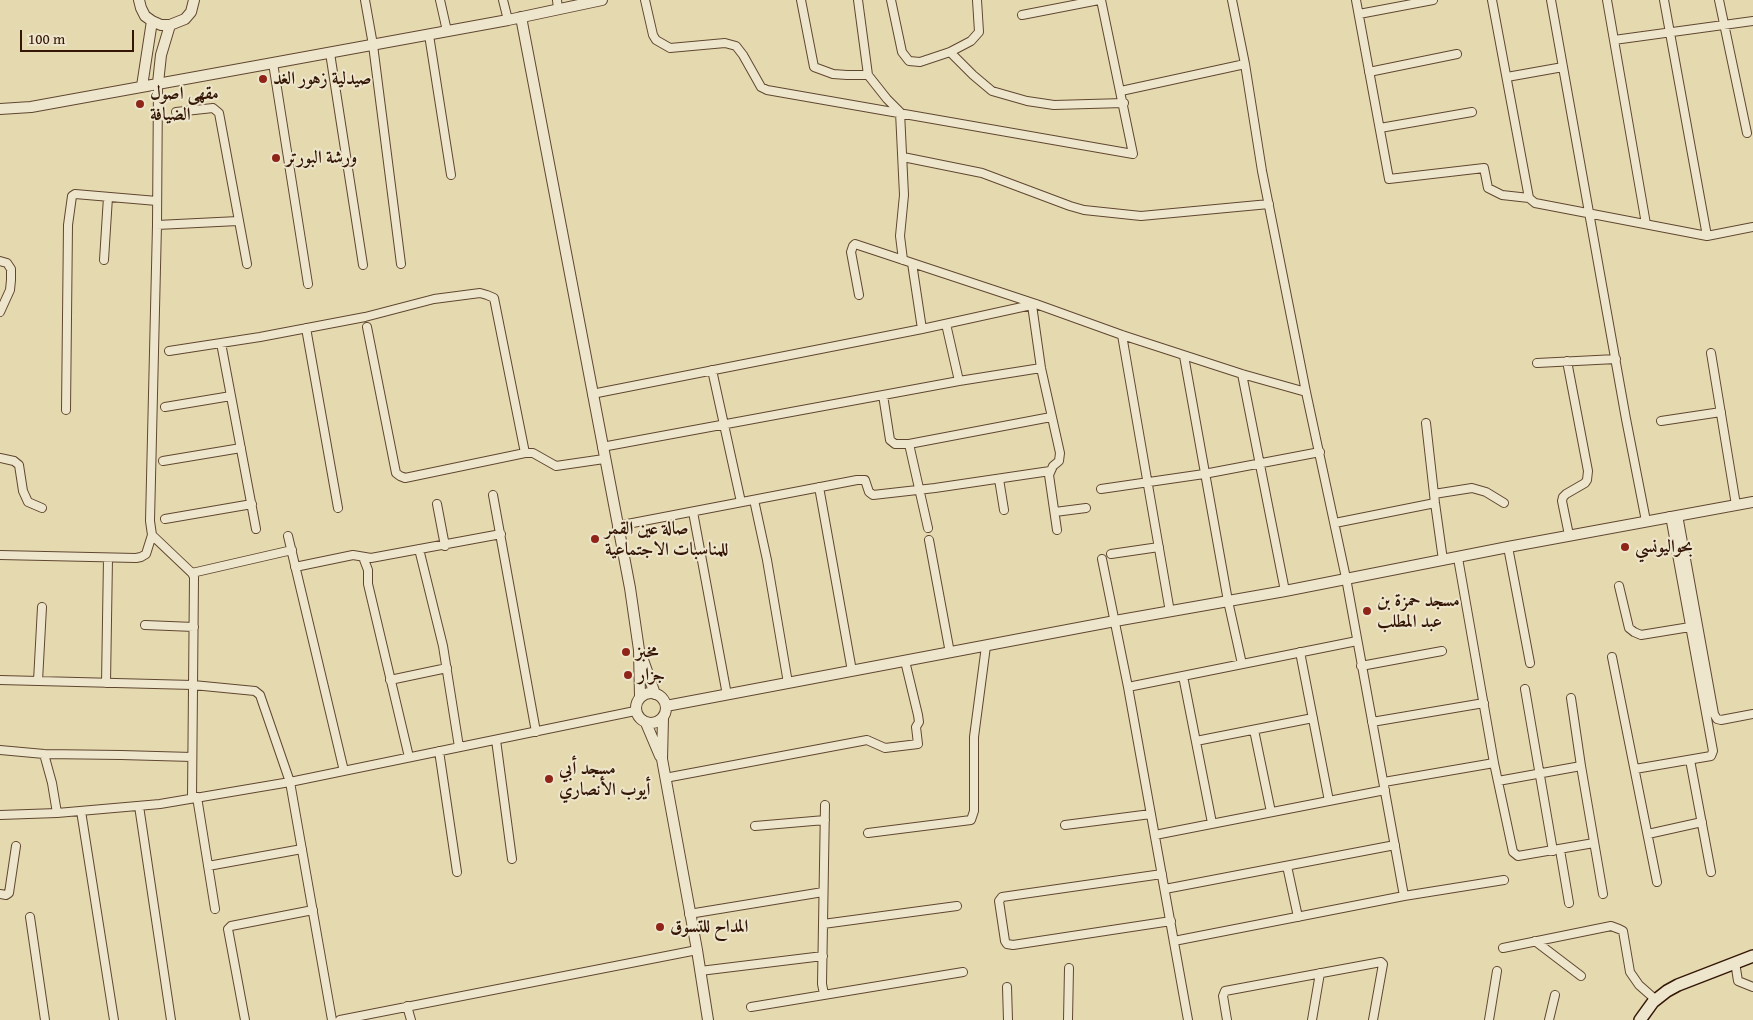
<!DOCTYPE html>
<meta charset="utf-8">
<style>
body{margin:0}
#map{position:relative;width:1753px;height:1020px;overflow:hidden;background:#e5d9b0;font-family:"Gentium Book Plus",serif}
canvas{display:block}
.scale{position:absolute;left:20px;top:30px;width:114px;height:22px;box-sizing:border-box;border:2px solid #341606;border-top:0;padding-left:6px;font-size:15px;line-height:18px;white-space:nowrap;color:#341606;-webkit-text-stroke:4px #eee6cc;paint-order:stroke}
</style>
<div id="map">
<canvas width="1753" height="1020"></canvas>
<div class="scale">100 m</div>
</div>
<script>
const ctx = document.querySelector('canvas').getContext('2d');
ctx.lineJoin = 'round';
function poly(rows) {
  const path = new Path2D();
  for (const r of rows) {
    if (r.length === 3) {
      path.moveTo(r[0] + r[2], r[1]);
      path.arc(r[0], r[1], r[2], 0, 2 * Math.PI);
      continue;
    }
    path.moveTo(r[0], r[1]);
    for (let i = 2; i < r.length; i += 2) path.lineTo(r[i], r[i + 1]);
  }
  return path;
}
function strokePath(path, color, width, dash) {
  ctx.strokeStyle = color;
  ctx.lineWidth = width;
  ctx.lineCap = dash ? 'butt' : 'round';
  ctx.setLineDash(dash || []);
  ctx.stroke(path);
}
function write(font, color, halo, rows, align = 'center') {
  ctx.font = font + ' "Gentium Book Plus",Amiri,serif';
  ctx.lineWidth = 4;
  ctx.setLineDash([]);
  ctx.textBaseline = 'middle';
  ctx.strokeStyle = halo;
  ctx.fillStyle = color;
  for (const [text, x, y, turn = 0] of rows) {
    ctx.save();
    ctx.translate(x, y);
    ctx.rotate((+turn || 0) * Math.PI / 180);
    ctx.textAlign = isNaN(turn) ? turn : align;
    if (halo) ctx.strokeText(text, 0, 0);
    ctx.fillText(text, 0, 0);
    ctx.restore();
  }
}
const minor = poly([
 [365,0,373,45,401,264],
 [440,0,447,31],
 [503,0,508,20],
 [557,0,558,9],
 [645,0,653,35,656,40,670,48,725,43,736,46,743,55,761,87,767,90,1133,154,1101,0],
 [801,0,814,67,833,74,847,75,868,75],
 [858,0,868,75,887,99,900,112,904,195,900,236,903,260],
 [891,0,902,52,909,61,920,62,950,52,971,41,979,32,977,0],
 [1232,0,1245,64,1262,171,1306,392,1346,578,1404,896],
 [1356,0,1389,179,1484,168,1488,188,1502,195,1529,198,1535,203,1707,236,1753,227],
 [1492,0,1529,198],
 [1551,0,1626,419,1646,521],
 [1607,0,1646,224],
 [1664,0,1707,236],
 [1719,0,1747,133],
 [1359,14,1433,0],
 [1022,15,1099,0],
 [429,35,451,175],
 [1614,40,1753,21],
 [950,52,973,75,992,91,1027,101,1054,105,1124,103],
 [330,53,363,265],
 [273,63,308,284],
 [1369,72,1457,54],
 [1507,77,1563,67],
 [1121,91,1245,64],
 [176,112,213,108,219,113,247,264],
 [1380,128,1472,112],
 [903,157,982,173,1070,206,1084,210,1141,216,1269,204],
 [157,225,238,221],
 [104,260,108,197],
 [0,261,7,263,11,269,11,280,10,290,0,312],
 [912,263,922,329],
 [859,295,851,252,853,246,855,244,1036,304,1122,335,1242,374,1306,392],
 [1032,305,1041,368,1060,453,1059,461,1053,466,1049,475,1057,530],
 [946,324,959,381],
 [367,327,396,473,400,476,405,478,525,453,533,453,556,466,604,459],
 [306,328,338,508],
 [1122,335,1170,612],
 [221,343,256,529],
 [169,351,260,337,365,317,434,299,480,293,487,295,494,298,525,453],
 [1711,353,1736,505],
 [1184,356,1228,601,1242,664],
 [1567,361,1588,471,1587,480,1585,483,1566,494,1563,497,1562,501,1569,535],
 [1537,363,1616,359],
 [712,370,741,502],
 [1242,374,1285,591],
 [592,394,922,329,1036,304],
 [883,395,890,440,895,444,909,444,1051,417],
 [165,407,231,396],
 [66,410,68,225,72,196,75,194,157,201],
 [1661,421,1721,412],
 [1426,423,1435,503,1443,560],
 [909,444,928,528],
 [602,447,959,381,1041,368],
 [0,458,14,461,19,465,23,491,28,502,42,508],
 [163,461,241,448],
 [999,479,1004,510],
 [819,487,852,671],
 [1101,489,1204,474,1320,452],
 [1434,494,1472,488,1486,492,1504,503],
 [493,495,536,732],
 [754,500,767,560,788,683],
 [437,504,445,546],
 [693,512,727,695],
 [1055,512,1086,508],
 [1678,515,1714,714,1717,719,1721,720,1753,714],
 [165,519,252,504],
 [1335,523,1435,503],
 [617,526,857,480,865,480,869,492,873,495,935,488,1050,471],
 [152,535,192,573,194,577,192,798],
 [288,536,344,771],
 [929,540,950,653],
 [1508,547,1530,663],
 [419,549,443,646,459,747],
 [1111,554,1159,547],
 [0,555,136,558,141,557,146,554,152,535,150,521,157,225,158,83],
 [363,557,368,570,368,584,409,757],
 [1458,558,1494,763,1513,852,1518,856,1594,843],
 [1102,559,1128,687,1188,1020],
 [295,567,353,555,371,558,501,534],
 [192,573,292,550],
 [1619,586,1629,628,1634,632,1641,635,1690,627],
 [145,625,194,627],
 [1300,652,1329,801],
 [1612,657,1657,882],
 [1361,666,1442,651],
 [1183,676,1212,823],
 [0,680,193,685,255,691,260,695,290,782,332,1020],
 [390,680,447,668],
 [38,681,42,607],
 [106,683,108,558],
 [1128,687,1357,641],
 [1525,689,1553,851],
 [1571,698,1581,766,1603,894],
 [1372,722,1484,703],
 [1254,730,1271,812],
 [496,740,512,859],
 [1196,741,1313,718],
 [0,750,44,754,121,755,192,757],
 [439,751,457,872],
 [44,754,52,783,57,813],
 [1690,760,1711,872],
 [1635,769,1711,756,1713,751,1670,516],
 [665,778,867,740,885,748,918,744,916,727,919,722,918,715,905,661],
 [1498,781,1581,766],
 [1384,782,1494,763],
 [197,797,215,909],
 [139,806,171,1020],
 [81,811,114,1020],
 [0,815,57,813,160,804,290,782,635,711],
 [1065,825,1151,814],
 [755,826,825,820],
 [868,833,971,820,974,811,974,737,986,646],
 [1648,834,1702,822],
 [1155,835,1385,790],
 [1560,850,1569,903],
 [208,866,302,849],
 [1287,866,1298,917],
 [1162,874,1002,897,999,901,1005,941,1007,944,1013,945,1171,921],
 [1165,889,1395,845],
 [0,894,6,895,9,893,16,846],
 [689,914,823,892],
 [30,917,45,1020],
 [823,924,957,906],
 [1174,941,1404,896,1504,880],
 [1535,941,1581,976],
 [1503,948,1611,926,1619,929,1623,931,1630,972,1639,985,1656,1000],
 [1735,962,1738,981,1753,987],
 [700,971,823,956],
 [1007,987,1008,1020],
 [824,994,822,984,825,805],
 [407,1006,411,1020],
 [751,1007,963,972],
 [245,1020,228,929,231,926,313,910],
 [340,1020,697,950],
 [1068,1020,1069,968],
 [1227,1020,1223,996,1225,991,1381,962,1383,964,1373,1020],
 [1312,1020,1320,973],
 [1489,1020,1497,971],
 [1549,1020,1555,995]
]);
const tertiary = poly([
 [139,0,141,8,145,16,152,21,161,25,170,25,185,19,191,12,194,0],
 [521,17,630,588,639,650,640,697],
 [158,83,161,55,170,25],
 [142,86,152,21],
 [0,109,31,107,273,63,508,20,602,0],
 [642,657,655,694],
 [651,708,15],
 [666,706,1115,621,1285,591,1508,547,1753,502],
 [663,718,662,759,697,950,708,1020],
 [646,723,660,756]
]);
const secondary = poly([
 [1640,1020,1653,1002,1667,991,1678,985,1753,956]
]);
const markers = [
 [263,79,5,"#8f2418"],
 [140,104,5,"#8f2418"],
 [276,158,5,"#8f2418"],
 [595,539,5,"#8f2418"],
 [1625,547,5,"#8f2418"],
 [1367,611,5,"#8f2418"],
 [626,652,5,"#8f2418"],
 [628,675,5,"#8f2418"],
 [549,779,5,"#8f2418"],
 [660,927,5,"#8f2418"]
];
const poiNames = [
 ["صيدلية زهور الغد",273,79],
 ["مقهى اصول",150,94],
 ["الضيافة",150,115],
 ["ورشة البورتر",286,158],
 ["صالة عين القمر",605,529],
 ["للمناسبات الاجتماعية",605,550],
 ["بحواليونسي",1635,547],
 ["مسجد حمزة بن",1377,601],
 ["عبد المطلب",1377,622],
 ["مخبز",636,652],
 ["جزار",638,675],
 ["مسجد أبي",559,769],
 ["أيوب الأنصاري",559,790],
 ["المداح للتسوق",670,927]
];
strokePath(minor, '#604730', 10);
strokePath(tertiary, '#604730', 12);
strokePath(secondary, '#341606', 14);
strokePath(minor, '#eee6cc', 8);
strokePath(tertiary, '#eee6cc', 10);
strokePath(secondary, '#eee6cc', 11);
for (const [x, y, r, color] of markers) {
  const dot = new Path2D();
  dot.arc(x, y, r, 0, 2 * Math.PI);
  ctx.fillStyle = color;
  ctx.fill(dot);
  strokePath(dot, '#eee6cc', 2);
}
write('bold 18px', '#341606', '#eee6cc', poiNames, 'left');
</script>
